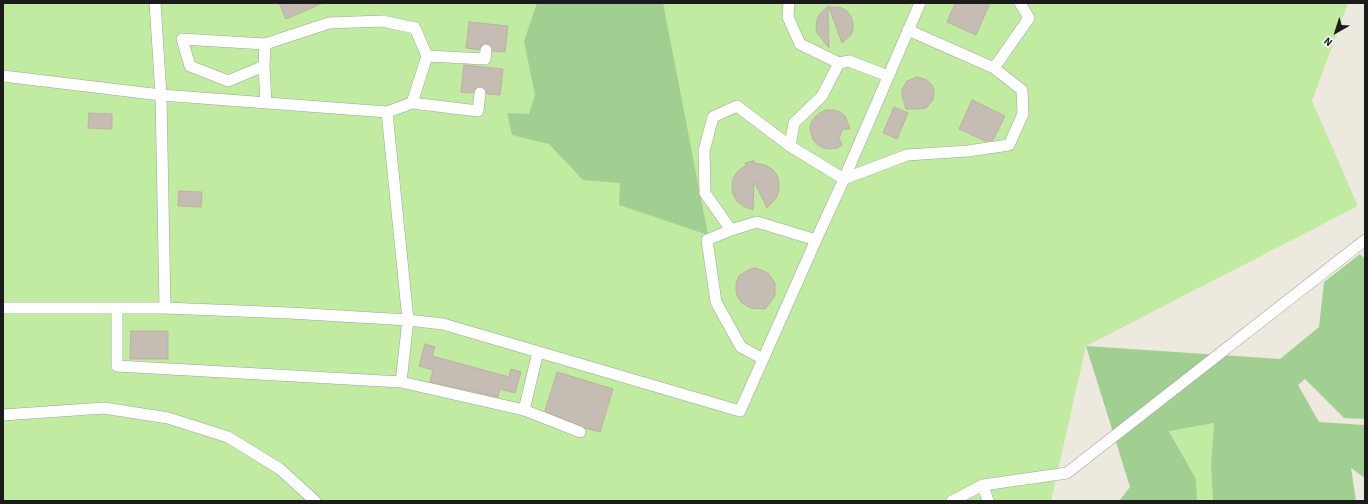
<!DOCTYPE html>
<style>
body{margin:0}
#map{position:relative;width:1368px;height:504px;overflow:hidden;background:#ede9df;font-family:"Source Sans 3",sans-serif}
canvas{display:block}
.frame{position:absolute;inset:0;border:4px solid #1b1b1b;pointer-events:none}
.north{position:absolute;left:1316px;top:12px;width:40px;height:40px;-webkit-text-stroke:3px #fff;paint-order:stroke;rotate:219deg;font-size:11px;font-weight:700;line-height:16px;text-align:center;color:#1b1b1b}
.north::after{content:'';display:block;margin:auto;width:14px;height:18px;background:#1b1b1b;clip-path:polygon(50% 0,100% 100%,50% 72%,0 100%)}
</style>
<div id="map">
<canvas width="1368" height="504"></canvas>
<div class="frame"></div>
<div class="north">N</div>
</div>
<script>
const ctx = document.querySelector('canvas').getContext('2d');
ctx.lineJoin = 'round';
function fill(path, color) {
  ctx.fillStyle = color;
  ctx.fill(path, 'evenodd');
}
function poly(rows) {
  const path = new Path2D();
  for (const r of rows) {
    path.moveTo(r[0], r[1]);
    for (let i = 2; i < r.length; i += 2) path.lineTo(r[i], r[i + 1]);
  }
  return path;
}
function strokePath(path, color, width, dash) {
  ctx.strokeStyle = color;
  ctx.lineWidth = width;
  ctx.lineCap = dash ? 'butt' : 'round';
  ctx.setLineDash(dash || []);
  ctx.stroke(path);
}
const grass = poly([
 [3,3,1348,3,1312,101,1358,206,1086,346,1051,501,3,501],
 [1214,423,1211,466,1213,501,1197,501,1196,479,1169,430]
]);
const forest = poly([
 [537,3,663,3,708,235,619,205,620,183,583,180,549,144,512,135,507,113,529,114,535,95,524,41],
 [1360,254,1365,259,1365,419,1344,418,1305,379,1298,385,1319,422,1365,425,1365,478,1351,468,1356,501,1213,501,1211,466,1214,423,1169,431,1196,479,1197,501,1119,501,1130,487,1086,346,1280,359,1319,327,1324,282]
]);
const building = poly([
 [279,3,323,3,286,19,279,3],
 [955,3,990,3,976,35,947,22,955,3],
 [828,6,829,48,817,33,816,27,817,20,819,15,828,6],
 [829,7,836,7,842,8,848,12,851,17,853,23,853,29,851,35,842,43,829,7],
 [469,22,508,26,505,52,493,51,490,45,486,43,481,46,479,50,466,48,469,22],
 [464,65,503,69,500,95,487,94,484,88,480,86,475,89,473,93,461,92,464,65],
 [917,77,927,80,931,84,934,89,933,100,926,108,920,109,906,109,902,95,902,90,907,81,917,77],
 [972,100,1005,116,993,140,985,141,959,129,972,100],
 [894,107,908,113,897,139,883,133,894,107],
 [827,110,834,110,840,112,845,116,850,129,843,129,839,138,842,145,837,148,830,149,824,148,818,145,813,140,811,134,810,127,812,121,816,116,821,112,827,110],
 [89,113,112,114,112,129,88,128,89,113],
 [754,161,754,163,765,165,772,169,777,175,779,182,779,190,777,197,767,208,754,181,753,210,743,206,737,201,733,194,732,186,733,179,737,172,746,165,745,163,754,161],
 [179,191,202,192,201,207,178,206,179,191],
 [756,268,768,273,775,283,775,296,765,309,751,308,747,306,741,302,737,296,736,290,736,283,739,276,745,272,750,269,756,268],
 [131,331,168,331,168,359,130,359,131,331],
 [425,344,435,347,432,356,509,377,511,369,521,372,515,393,500,389,498,397,430,382,433,370,419,366,425,344],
 [557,372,613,389,600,432,585,428,545,411,557,372]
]);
const minor = poly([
 [427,56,485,59,486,50],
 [839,63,849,61,888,76],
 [264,66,228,81,190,66,182,39,265,44],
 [994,68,1029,18,1020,3],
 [3,76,161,95,155,3],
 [266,103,264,66,265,44,329,23,382,21,415,28,427,56,412,103,387,112],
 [412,103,478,111,480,93],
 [790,146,844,179,907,155,968,151,1009,145,1023,114,1022,90,994,68,908,30],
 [731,230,757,222,816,240],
 [3,308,165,308,290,313,408,320,443,324,740,411,816,240,844,179,920,3],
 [117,308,117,366,401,382,524,410,580,432],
 [165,308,161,95,387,112,408,320,401,382],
 [763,359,741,347,716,302,707,240,731,230,705,193,704,151,713,117,737,106,790,146,794,123,822,96,839,63,800,44,788,17,789,3],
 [524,410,538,352],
 [3,415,104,408,168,418,228,437,280,469,315,501],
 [983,485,988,501],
 [952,501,983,485,1067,473,1365,240]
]);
fill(grass, '#c1eba1');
fill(forest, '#a0cf91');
fill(building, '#c5bcb3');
strokePath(building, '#bfb0a1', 1);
strokePath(minor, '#a2a2a2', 12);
strokePath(minor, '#fff', 11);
</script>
